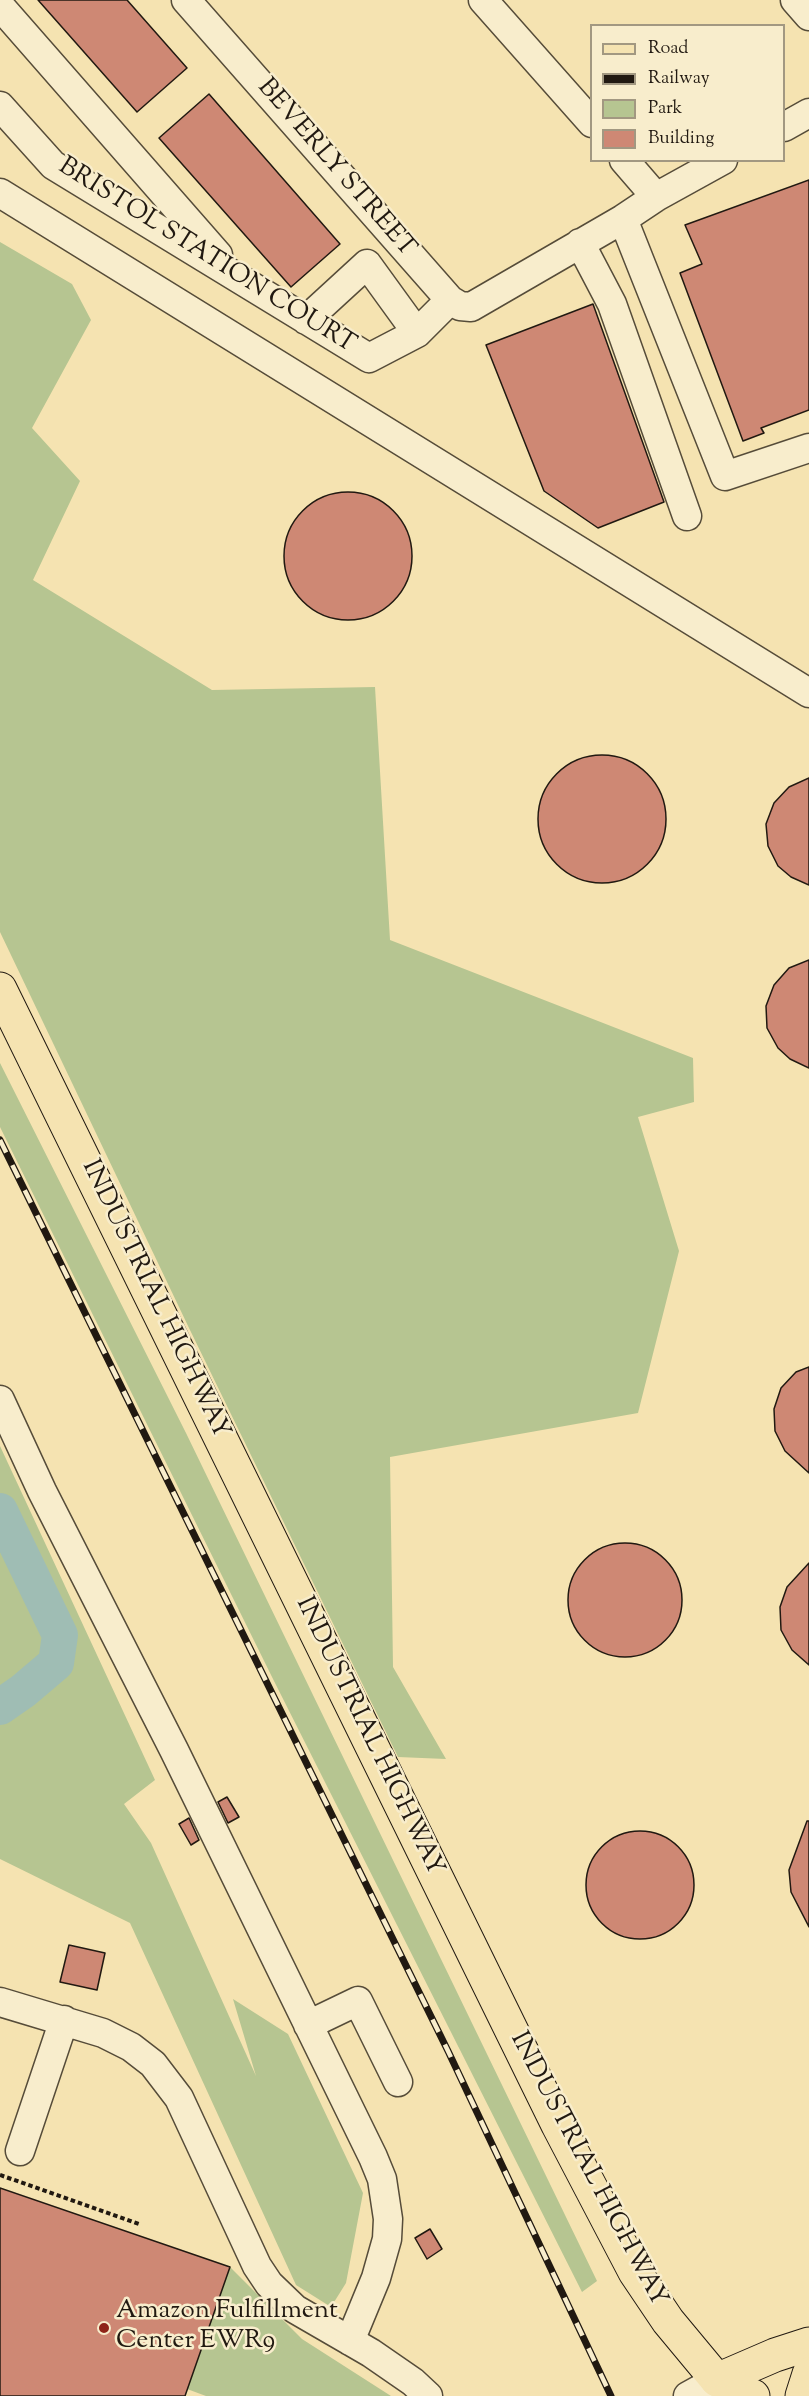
<!DOCTYPE html>
<style>
body{margin:0}
#map{position:relative;width:809px;height:2396px;overflow:hidden;background:#f5e3b1;font-family:"Sorts Mill Goudy",serif}
canvas{display:block}
.legend{position:absolute;left:590px;top:24px;width:195px;height:138px;box-sizing:border-box;background:#f8edcc;border:2px solid #a29881;margin:0;padding:8px 10px;list-style:none;font-size:18px;color:#211911}
.legend li{display:flex;align-items:center;gap:12px;height:30px}
.legend b{width:30px;border:2px solid #a29881}
</style>
<div id="map">
<canvas width="809" height="2396"></canvas>
<ul class="legend">
<li><b style="height:8px;background:#f5e3b1"></b>Road</li>
<li><b style="height:8px;background:#211911"></b>Railway</li>
<li><b style="height:16px;background:#b6c591"></b>Park</li>
<li><b style="height:16px;background:#ce8874"></b>Building</li>
</ul>
</div>
<script>
const ctx = document.querySelector('canvas').getContext('2d');
ctx.lineJoin = 'round';
function fill(path, color) {
  ctx.fillStyle = color;
  ctx.fill(path, 'evenodd');
}
function poly(rows) {
  const path = new Path2D();
  for (const r of rows) {
    if (r.length === 3) {
      path.moveTo(r[0] + r[2], r[1]);
      path.arc(r[0], r[1], r[2], 0, 2 * Math.PI);
      continue;
    }
    path.moveTo(r[0], r[1]);
    for (let i = 2; i < r.length; i += 2) path.lineTo(r[i], r[i + 1]);
  }
  return path;
}
function strokePath(path, color, width, dash) {
  ctx.strokeStyle = color;
  ctx.lineWidth = width;
  ctx.lineCap = dash ? 'butt' : 'round';
  ctx.setLineDash(dash || []);
  ctx.stroke(path);
}
function write(font, color, halo, rows, align = 'center') {
  ctx.font = font + ' "Sorts Mill Goudy",serif';
  ctx.lineWidth = 5;
  ctx.setLineDash([]);
  ctx.textBaseline = 'middle';
  ctx.strokeStyle = halo;
  ctx.fillStyle = color;
  for (const [text, x, y, turn = 0] of rows) {
    ctx.save();
    ctx.translate(x, y);
    ctx.rotate((+turn || 0) * Math.PI / 180);
    ctx.textAlign = isNaN(turn) ? turn : align;
    if (halo) ctx.strokeText(text, 0, 0);
    ctx.fillText(text, 0, 0);
    ctx.restore();
  }
}
const green = poly([
 [0,242,72,284,91,320,32,428,80,481,33,580,212,690,375,687,390,940,693,1058,694,1102,638,1117,679,1251,638,1413,390,1457,393,1667,446,1759,398,1757,189,1328,0,932],
 [0,1063,186,1433,597,2281,582,2292,274,1681,0,1127],
 [0,1446,155,1780,124,1804,151,1843,256,2076,233,1999,288,2034,363,2193,346,2283,331,2307,296,2285,130,1923,0,1859],
 [230,2267,302,2339,391,2396,206,2396,187,2389]
]);
const river = poly([
 [0,1511,60,1635,56,1663,23,1691,0,1707]
]);
const building = poly([
 [38,0,127,0,187,68,137,112,38,0],
 [209,94,340,244,291,287,159,138,209,94],
 [809,180,809,410,761,428,764,433,743,441,680,273,702,264,685,225,809,180],
 [593,304,664,502,598,528,544,491,486,345,593,304],
 [348,556,64],
 [602,819,64],
 [809,778,809,885,791,877,778,866,768,846,766,824,774,803,789,787,809,778],
 [809,960,809,1068,790,1059,778,1048,767,1028,766,1006,774,985,789,968,809,960],
 [809,1367,809,1473,785,1451,775,1431,774,1409,781,1388,796,1372,809,1367],
 [625,1600,57],
 [809,1563,809,1665,792,1650,781,1630,780,1607,787,1587,809,1563],
 [227,1797,239,1817,228,1823,218,1802,227,1797],
 [189,1818,199,1840,191,1845,179,1824,189,1818],
 [807,1821,809,1821,809,1927,791,1892,789,1870,807,1821],
 [640,1885,54],
 [69,1945,105,1953,97,1990,60,1982,69,1945],
 [0,2188,230,2267,185,2396,0,2396,0,2188],
 [430,2229,442,2249,427,2259,415,2238,430,2229]
]);
const path = poly([
 [0,2175,139,2224]
]);
const minor = poly([
 [186,0,450,300,460,306,471,307,623,219,656,197,723,160],
 [483,0,592,123],
 [795,0,809,16],
 [0,6,218,255],
 [0,106,53,165,369,358,417,333,450,300],
 [784,127,809,113],
 [624,160,656,197],
 [0,193,809,693],
 [623,219,725,476,809,448],
 [580,243,612,304,687,516],
 [306,320,367,264,417,333],
 [0,1400,42,1491,174,1750,373,2157,382,2179,388,2219,387,2239,376,2278,350,2341],
 [0,2002,103,2033,131,2047,153,2064,179,2098,257,2266,269,2284,295,2309,371,2353,413,2382,428,2396],
 [308,2025,358,2001,398,2082],
 [20,2151,64,2020],
 [688,2396,717,2380]
]);
const major = poly([
 [0,989,558,2125,635,2272,668,2321,717,2380,775,2355,809,2344]
]);
const highway = poly([
 [717,2380,753,2396],
 [802,2396,809,2374]
]);
const rail = poly([
 [0,1140,448,2051,611,2396]
]);
const markers = [
 [104,2328,6,"#8f2418"]
];
const streetNames = [
 ["BEVERLY STREET",335,169,49],
 ["BRISTOL STATION COURT",206,257,32],
 ["INDUSTRIAL HIGHWAY",154,1300,64],
 ["INDUSTRIAL HIGHWAY",368,1737,64],
 ["INDUSTRIAL HIGHWAY",587,2170,62]
];
const poiNames = [
 ["Amazon Fulfillment",116,2313],
 ["Center EWR9",116,2343]
];
fill(green, '#b6c591');
strokePath(river, '#9fbdb4', 36);
fill(building, '#ce8874');
strokePath(building, '#211911', 1.5);
strokePath(minor, '#564c39', 31);
strokePath(major, '#211911', 35);
strokePath(highway, '#211911', 35);
strokePath(path, '#211911', 4, [4.5, 3]);
strokePath(minor, '#f8edcc', 28);
strokePath(major, '#f5e3b1', 33);
strokePath(highway, '#f5e3b1', 33);
strokePath(rail, '#211911', 7);
strokePath(rail, '#f8edcc', 4.5, [14]);
for (const [x, y, r, color] of markers) {
  const dot = new Path2D();
  dot.arc(x, y, r, 0, 2 * Math.PI);
  ctx.fillStyle = color;
  ctx.fill(dot);
  strokePath(dot, '#f8edcc', 2);
}
write('26px', '#211911', '#f8edcc', streetNames);
write('26px', '#211911', '#f8edcc', poiNames, 'left');
</script>
